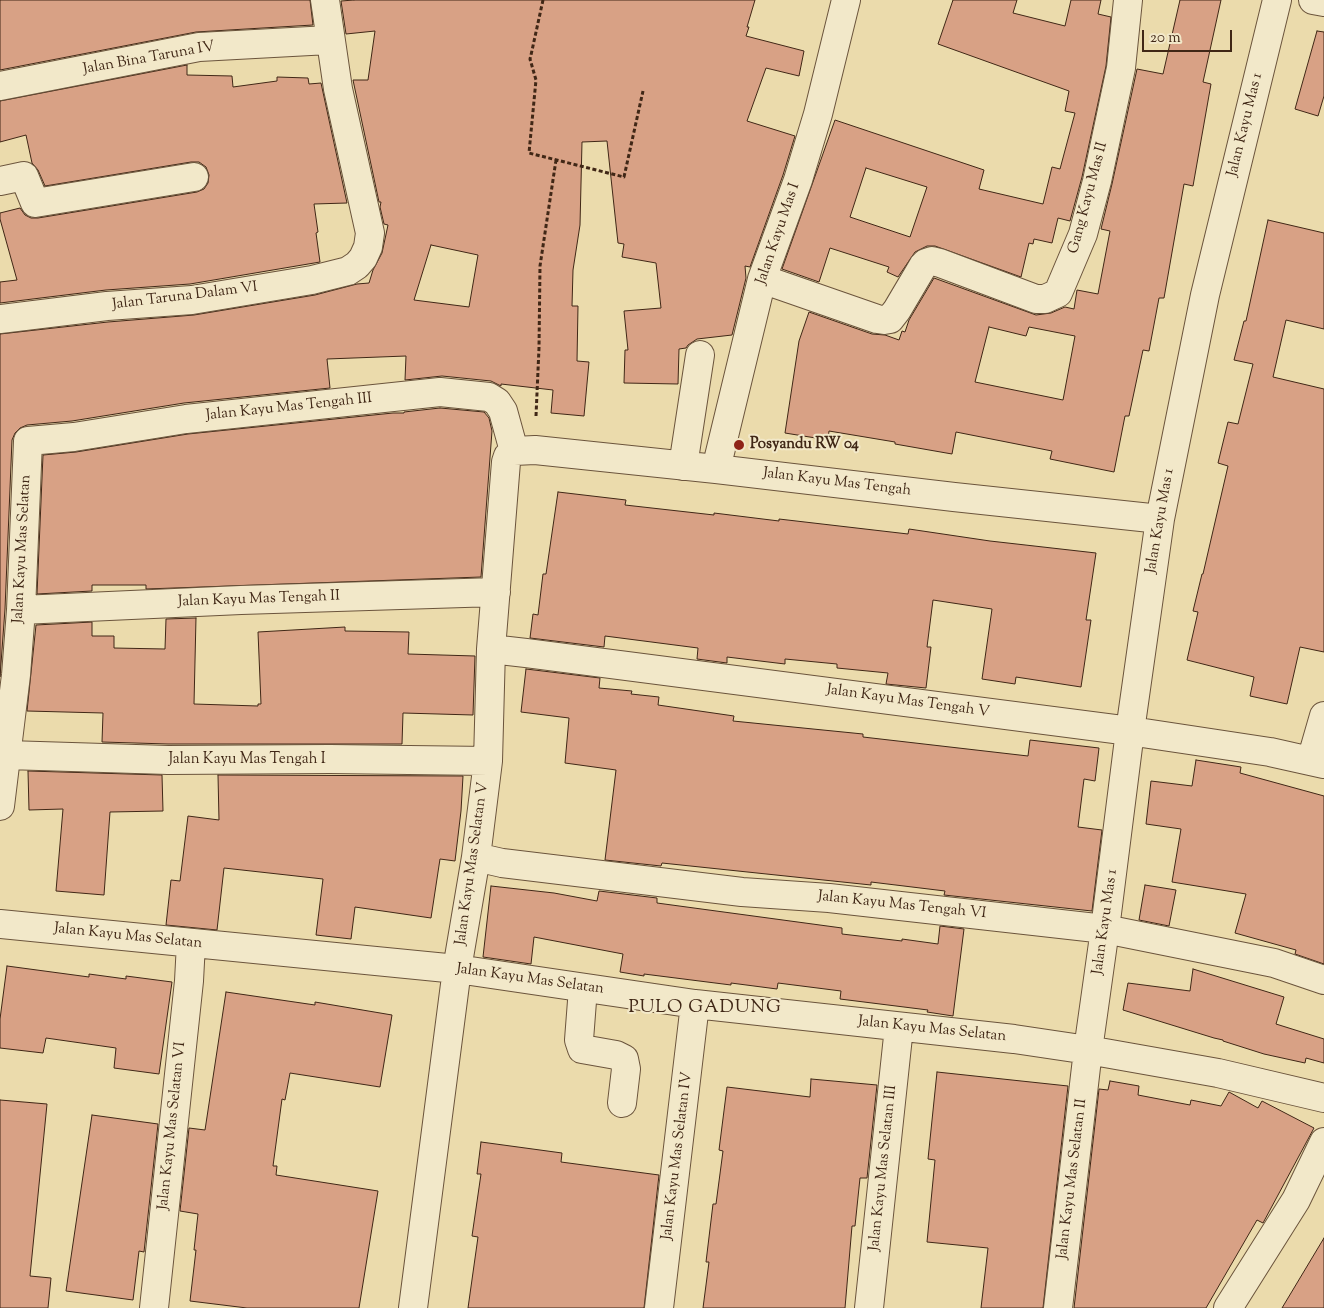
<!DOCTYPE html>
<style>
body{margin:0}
#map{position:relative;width:1324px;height:1308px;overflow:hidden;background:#ebdbac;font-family:"Sorts Mill Goudy",serif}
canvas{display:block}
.scale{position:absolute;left:1142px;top:30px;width:90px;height:22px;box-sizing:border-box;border:2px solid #402716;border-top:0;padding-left:6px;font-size:15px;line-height:18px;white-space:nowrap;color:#402716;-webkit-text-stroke:4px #f2e8c9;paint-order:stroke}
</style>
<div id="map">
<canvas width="1324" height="1308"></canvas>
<div class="scale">20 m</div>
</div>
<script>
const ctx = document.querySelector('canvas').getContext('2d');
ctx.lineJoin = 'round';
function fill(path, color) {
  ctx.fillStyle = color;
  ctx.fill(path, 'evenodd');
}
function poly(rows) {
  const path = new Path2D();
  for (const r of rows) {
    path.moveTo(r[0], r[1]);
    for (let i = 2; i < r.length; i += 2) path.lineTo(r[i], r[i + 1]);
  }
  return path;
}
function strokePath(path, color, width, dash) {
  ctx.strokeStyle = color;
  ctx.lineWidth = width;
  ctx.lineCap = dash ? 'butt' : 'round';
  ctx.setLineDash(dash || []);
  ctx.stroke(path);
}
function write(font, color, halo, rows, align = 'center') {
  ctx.font = font + ' "Sorts Mill Goudy",serif';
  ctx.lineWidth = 4;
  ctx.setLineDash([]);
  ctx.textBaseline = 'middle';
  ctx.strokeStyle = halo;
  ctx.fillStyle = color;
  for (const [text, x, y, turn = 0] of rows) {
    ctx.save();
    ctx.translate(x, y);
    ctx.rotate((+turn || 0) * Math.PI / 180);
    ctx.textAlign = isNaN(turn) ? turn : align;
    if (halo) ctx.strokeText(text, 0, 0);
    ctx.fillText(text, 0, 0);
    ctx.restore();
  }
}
const building = poly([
 [0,0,310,0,313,25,196,32,0,70,0,0],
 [354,0,755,0,747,27,749,27,746,36,804,51,799,76,766,68,747,121,795,136,783,175,750,267,745,266,746,278,732,335,697,339,688,345,686,348,679,349,678,384,624,383,625,350,628,350,624,311,661,308,656,263,622,257,624,244,618,243,607,141,582,142,580,225,573,270,572,306,578,306,577,361,589,362,584,416,551,413,553,390,501,384,501,386,491,381,442,376,405,380,406,356,327,359,330,388,184,403,72,421,27,425,20,428,15,433,12,440,5,609,0,677,0,334,108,322,194,315,315,295,357,284,369,283,373,270,382,253,388,225,384,224,380,207,381,202,379,202,353,80,368,80,375,31,346,34,341,1,354,0],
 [431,245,478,255,469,307,414,300,431,245],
 [953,0,1017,0,1013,13,1065,26,1071,0,1101,0,1098,14,1111,17,1106,66,1082,177,1070,221,1058,218,1052,243,1034,239,1033,244,1029,243,1021,277,935,246,927,246,915,252,898,277,887,272,889,267,830,248,819,282,782,269,835,120,984,170,979,189,1043,204,1052,167,1060,169,1075,113,1065,111,1069,91,938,44,953,0],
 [866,168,927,187,910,237,850,217,866,168],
 [1180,0,1221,0,1203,82,1211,84,1193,186,1184,184,1164,298,1159,298,1149,351,1143,350,1129,416,1125,416,1114,472,1050,459,1052,451,956,432,952,454,895,444,895,442,829,431,828,440,785,433,799,341,809,312,872,334,885,335,899,340,902,331,905,332,909,320,934,278,1036,315,1051,313,1065,307,1074,309,1077,290,1098,294,1110,231,1101,229,1112,184,1137,69,1163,74,1180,0],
 [989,327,1026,336,1029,327,1075,336,1063,400,975,382,989,327],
 [1317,31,1324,32,1324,96,1318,116,1295,109,1317,31],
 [187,65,187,75,232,76,233,87,277,81,277,77,308,78,309,84,321,83,347,203,314,204,318,232,316,233,320,262,190,284,106,290,0,303,0,282,17,280,0,219,0,213,20,208,25,215,31,218,38,218,197,192,204,189,208,183,209,175,206,167,199,162,191,162,45,186,38,170,32,163,26,135,0,142,0,101,187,65],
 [1268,220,1324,233,1324,329,1286,320,1273,377,1324,389,1324,652,1300,647,1287,704,1250,696,1254,677,1187,660,1198,612,1193,611,1202,574,1203,574,1228,466,1218,463,1228,422,1238,424,1253,364,1234,360,1244,321,1246,321,1268,220],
 [440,408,484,412,489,418,492,431,481,577,146,589,146,585,92,585,92,591,37,594,43,455,76,452,188,434,393,413,404,413,404,412,440,408],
 [558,492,626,500,625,505,714,515,714,513,779,521,779,519,908,534,909,529,990,541,1096,553,1086,620,1091,620,1081,687,1016,677,1015,684,982,679,992,609,933,600,927,647,931,647,926,688,886,684,888,673,837,668,837,664,785,659,785,664,727,657,727,663,697,659,698,648,605,636,604,647,530,638,533,614,538,615,543,574,546,574,558,492],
 [196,618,194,704,258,706,258,704,261,704,258,632,345,627,345,631,409,632,408,654,475,656,473,715,403,713,402,744,168,744,102,742,103,713,27,711,36,625,92,622,92,636,114,636,114,648,165,649,166,619,196,618],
 [526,669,600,678,599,688,632,691,631,694,659,697,658,705,734,716,733,721,863,734,863,737,1028,756,1030,740,1099,748,1095,781,1084,779,1078,827,1102,830,1092,911,944,895,945,891,871,882,871,885,662,863,661,866,605,860,616,770,565,763,569,718,521,712,526,669],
 [1196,760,1241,767,1240,773,1324,796,1324,964,1295,954,1296,950,1235,933,1246,894,1172,882,1181,829,1146,824,1151,781,1192,786,1196,760],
 [28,771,162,775,163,811,110,812,104,895,56,891,63,809,29,810,28,771],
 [218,775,463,776,461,811,455,861,440,859,431,918,355,907,351,939,316,935,323,879,224,868,217,930,166,925,171,880,180,881,188,816,219,820,218,775],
 [1145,885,1176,890,1169,926,1139,920,1145,885],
 [491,886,554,893,597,901,599,891,657,898,657,903,842,928,842,934,902,941,902,939,938,944,940,926,964,929,953,1016,927,1012,928,1010,840,999,841,991,778,983,777,989,731,983,731,985,644,974,644,976,620,972,623,954,534,937,531,964,483,957,491,886],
 [7,966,89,977,89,974,126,979,126,976,172,982,159,1074,114,1068,116,1048,46,1038,43,1053,0,1048,0,1019,7,966],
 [1193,969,1284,997,1276,1024,1324,1039,1324,1063,1306,1058,1305,1063,1264,1054,1223,1041,1223,1040,1214,1038,1123,1010,1128,983,1190,991,1193,969],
 [226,992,315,1005,315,1002,392,1015,380,1087,290,1073,285,1100,282,1099,273,1166,277,1166,276,1175,378,1191,359,1308,247,1308,190,1301,196,1250,194,1250,198,1214,180,1211,189,1128,205,1130,226,992],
 [937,1072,1068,1086,1043,1308,981,1308,988,1248,927,1242,935,1160,928,1159,937,1072],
 [811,1079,877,1085,867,1178,860,1178,855,1226,852,1226,845,1308,703,1308,709,1262,706,1262,713,1204,716,1204,723,1151,719,1150,727,1087,810,1097,811,1079],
 [1110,1081,1139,1086,1138,1095,1190,1105,1191,1100,1221,1106,1229,1092,1258,1108,1262,1101,1314,1128,1263,1223,1257,1220,1206,1308,1074,1308,1099,1089,1108,1090,1110,1081],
 [0,1100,47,1104,30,1276,51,1278,48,1308,0,1308,0,1100],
 [92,1115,158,1124,144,1252,139,1251,133,1300,66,1291,92,1115],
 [481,1142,562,1153,561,1162,659,1175,644,1308,468,1308,478,1237,472,1236,481,1174,477,1174,481,1142],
 [1324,1238,1324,1308,1282,1308,1324,1238]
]);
const path = poly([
 [543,0,531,55,530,59,536,80,529,153,624,177,643,91],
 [536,416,539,348,540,266,556,160]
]);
const minor = poly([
 [1313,0,1324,2],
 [0,86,199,47,329,40],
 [0,181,24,176,35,203,194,177],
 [762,279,877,319,884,320,890,319,897,310,923,266,926,263,932,261,940,263,1036,299,1045,299,1058,293,1083,234,1097,181,1121,68,1128,0],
 [0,319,107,306,192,300,312,280,348,271,357,265,363,258,368,247,370,233,338,89,325,0],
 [514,451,535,450,716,469,954,497,1160,519],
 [683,466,700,355],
 [716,469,762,279,798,180,818,114,846,0],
 [21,610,241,600,496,592],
 [491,649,526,653,1130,731,1270,752,1324,764],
 [7,755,168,760,330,759,488,761],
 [1311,761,1324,716],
 [0,806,16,675,21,610,28,441,74,437,186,419,440,392,489,397,497,402,503,411,514,451],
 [476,857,502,863,742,892,829,898,1105,929,1274,963,1324,980],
 [0,924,457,969,695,1004,1014,1039,1088,1050,1218,1073,1324,1098],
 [583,988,579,1040,582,1049,616,1055,624,1059,626,1069,622,1103],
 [154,1308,189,981,191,943],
 [413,1308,457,969,476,857,488,761,491,649,506,462,508,456,514,451],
 [659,1308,695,1004],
 [869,1308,899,1027],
 [1058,1308,1088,1050,1105,929,1130,731,1160,519,1205,295,1277,0],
 [1228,1308,1296,1200,1324,1142]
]);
const markers = [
 [739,445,6,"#8f2418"]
];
const streetNames = [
 ["Jalan Bina Taruna IV",149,59,-10],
 ["Jalan Kayu Mas 1",1246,125,-76],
 ["Gang Kayu Mas II",1089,198,-75],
 ["Jalan Kayu Mas I",779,234,-71],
 ["Jalan Taruna Dalam VI",185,297,-7],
 ["Jalan Kayu Mas Tengah III",289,408,-6],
 ["Jalan Kayu Mas Tengah",837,483,7],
 ["Jalan Kayu Mas 1",1161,521,-80],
 ["Jalan Kayu Mas Selatan",23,549,-87],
 ["Jalan Kayu Mas Tengah II",259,600,-2],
 ["Jalan Kayu Mas Tengah V",908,702,8],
 ["Jalan Kayu Mas Tengah I",247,760],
 ["Jalan Kayu Mas Selatan V",473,864,-82],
 ["Jalan Kayu Mas Tengah VI",902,906,6],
 ["Jalan Kayu Mas 1",1106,922,-82],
 ["Jalan Kayu Mas Selatan",128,937,6],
 ["Jalan Kayu Mas Selatan",530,980,8],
 ["Jalan Kayu Mas Selatan",932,1030,6],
 ["Jalan Kayu Mas Selatan VI",173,1126,-84],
 ["Jalan Kayu Mas Selatan IV",678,1156,-83],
 ["Jalan Kayu Mas Selatan III",884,1168,-84],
 ["Jalan Kayu Mas Selatan II",1073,1179,-83]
];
const poiNames = [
 ["Posyandu RW 04",750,445]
];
const quarterNames = [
 ["PULO GADUNG",705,1009]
];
fill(building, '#d8a185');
strokePath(building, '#402716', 1);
strokePath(minor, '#6b543c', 30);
strokePath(path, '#402716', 3, [4, 2.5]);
strokePath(minor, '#f2e8c9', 28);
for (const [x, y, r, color] of markers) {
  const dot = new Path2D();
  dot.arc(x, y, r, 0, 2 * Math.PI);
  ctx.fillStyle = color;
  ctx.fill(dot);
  strokePath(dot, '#f2e8c9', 2);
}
write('15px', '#402716', '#f2e8c9', streetNames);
write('bold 15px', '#402716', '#f2e8c9', poiNames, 'left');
ctx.letterSpacing = '1px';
write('18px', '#402716', '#f2e8c9', quarterNames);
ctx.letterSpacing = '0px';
</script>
